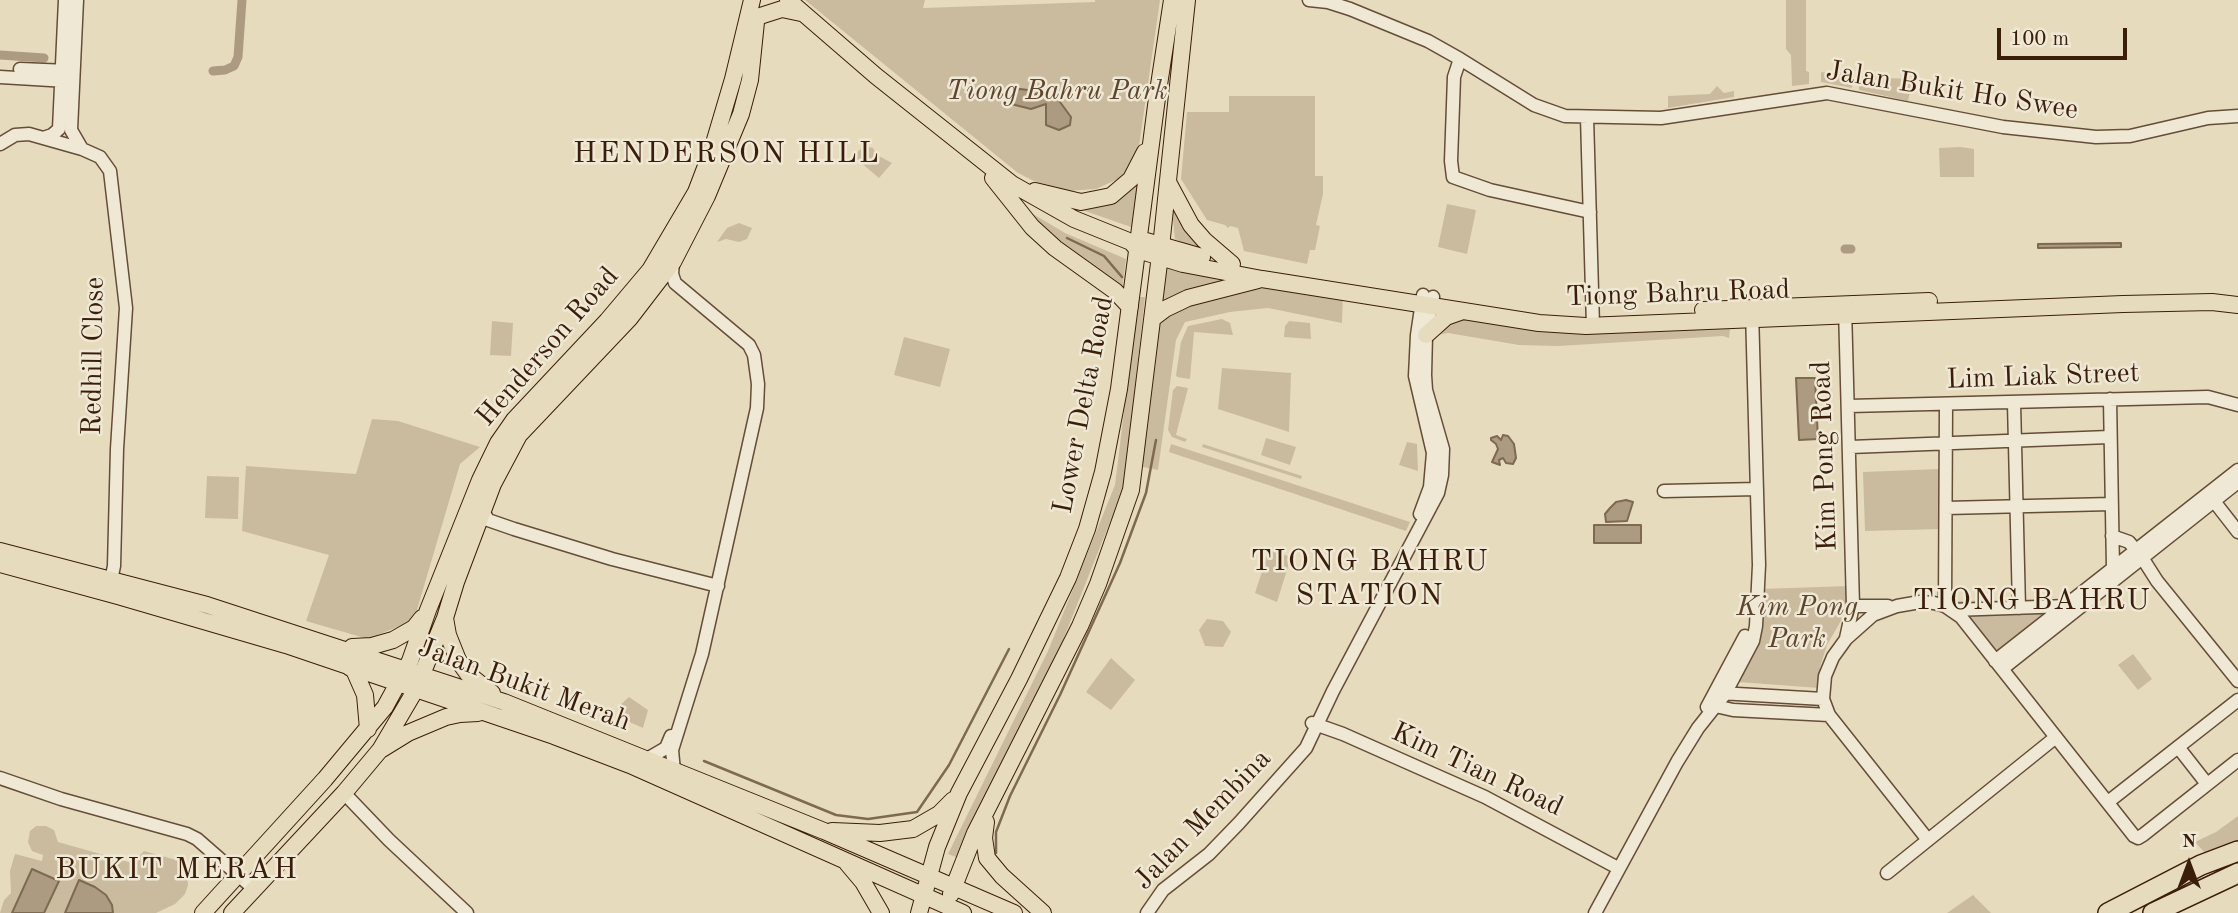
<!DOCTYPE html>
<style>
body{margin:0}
#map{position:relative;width:2238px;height:913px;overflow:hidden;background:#e7dbbe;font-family:"Old Standard TT",serif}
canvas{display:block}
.north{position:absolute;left:2154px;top:829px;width:70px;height:70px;-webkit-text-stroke:5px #efe8d5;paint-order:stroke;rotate:0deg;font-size:19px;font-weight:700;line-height:28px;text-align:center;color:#3a1e0a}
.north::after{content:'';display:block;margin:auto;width:24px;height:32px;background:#3a1e0a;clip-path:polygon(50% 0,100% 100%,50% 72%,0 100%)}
.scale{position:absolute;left:1997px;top:28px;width:130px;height:32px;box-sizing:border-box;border:4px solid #3a1e0a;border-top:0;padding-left:9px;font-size:21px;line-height:24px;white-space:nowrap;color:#3a1e0a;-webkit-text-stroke:5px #efe8d5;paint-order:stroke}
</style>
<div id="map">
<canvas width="2238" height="913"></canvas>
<div class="north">N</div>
<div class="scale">100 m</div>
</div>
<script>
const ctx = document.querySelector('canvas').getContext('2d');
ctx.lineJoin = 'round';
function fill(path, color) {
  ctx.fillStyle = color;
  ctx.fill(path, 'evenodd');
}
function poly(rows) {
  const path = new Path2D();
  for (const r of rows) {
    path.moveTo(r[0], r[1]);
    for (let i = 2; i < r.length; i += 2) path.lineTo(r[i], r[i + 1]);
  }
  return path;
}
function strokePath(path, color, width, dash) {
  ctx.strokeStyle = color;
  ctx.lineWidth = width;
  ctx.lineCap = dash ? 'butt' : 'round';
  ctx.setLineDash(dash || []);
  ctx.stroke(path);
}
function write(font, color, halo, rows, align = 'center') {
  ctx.font = font + ' "Old Standard TT",serif';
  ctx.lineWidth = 5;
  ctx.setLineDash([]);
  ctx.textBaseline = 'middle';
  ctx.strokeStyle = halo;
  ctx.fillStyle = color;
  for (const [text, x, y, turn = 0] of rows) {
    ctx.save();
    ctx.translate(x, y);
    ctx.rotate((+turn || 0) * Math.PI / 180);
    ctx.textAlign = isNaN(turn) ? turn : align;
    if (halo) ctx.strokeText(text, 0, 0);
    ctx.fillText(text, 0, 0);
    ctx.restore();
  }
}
const green = poly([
 [805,0,925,0,923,8,1095,2,1095,0,1160,0,1138,153,1131,167,1118,179,1096,189,1067,191,1034,181,1018,173],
 [1786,0,1806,0,1806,71,1809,72,1809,84,1792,86,1791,55,1786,49],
 [1821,72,1852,75,1852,88,1821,82],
 [1859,73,1883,73,1884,78,1913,79,1908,101,1859,90],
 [1717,86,1724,93,1734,91,1734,97,1668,108,1668,96,1710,94],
 [1229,96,1315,96,1315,176,1323,176,1323,194,1316,225,1320,226,1315,250,1310,250,1307,264,1244,251,1238,228,1230,226,1228,228,1225,225,1207,220,1181,179,1187,112,1229,112],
 [864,146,873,148,877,155,892,163,879,178,853,156],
 [1961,147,1974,149,1974,177,1940,177,1939,148],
 [1139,174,1131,227,1039,195,1103,199],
 [1171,199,1215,256,1175,239],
 [1447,204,1476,210,1467,254,1438,247],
 [1023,208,1065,233,1126,259,1122,291,1059,244],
 [739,223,752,228,747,239,739,242,726,239,717,242,727,228],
 [1161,267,1343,294,1342,323,1268,308,1230,312,1185,322,1176,340,1158,470,1138,466],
 [1138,297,1145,297,1124,487,1057,655,956,857,948,854,1048,651,1115,485],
 [1466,318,1486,320,1527,329,1585,332,1730,329,1729,338,1723,336,1558,346,1519,345,1448,333,1438,335,1454,320],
 [1222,319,1230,323,1233,335,1194,332,1190,379,1177,377,1176,375,1181,342,1188,326],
 [492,321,513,323,511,356,490,355],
 [1289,321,1310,323,1311,339,1284,337,1285,326],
 [904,337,950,349,940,387,894,375],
 [1222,368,1291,373,1289,432,1218,409],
 [1177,386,1188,388,1176,435,1187,439,1185,442,1172,437,1168,430,1173,390],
 [372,419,398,421,480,447,460,464,414,620,368,639,306,621,329,555,242,531,246,466,356,474],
 [1266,438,1296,447,1290,465,1261,455],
 [1407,442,1417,444,1418,471,1399,465],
 [1171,444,1410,522,1406,531,1169,452],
 [1203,444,1302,476,1301,479,1202,447],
 [1939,469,1941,529,1865,531,1863,472],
 [207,476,239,477,238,519,205,518],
 [1269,550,1291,557,1277,602,1255,593],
 [1849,586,1850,605,1827,645,1820,667,1819,688,1738,682,1755,647,1760,589],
 [2064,599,1996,654,1957,601],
 [1207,619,1223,621,1231,632,1223,647,1205,646,1199,630],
 [2133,654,2152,679,2138,690,2118,665],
 [1111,658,1135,680,1111,710,1086,692],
 [629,697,648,710,643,728,627,721,617,708],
 [2238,816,2238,842,2207,855,2195,842,2216,832],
 [36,826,46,826,54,830,58,842,132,863,144,851,180,861,187,875,188,885,185,894,175,904,156,913,113,913,112,905,80,881,65,913,44,913,59,881,33,869,12,913,0,913,4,900,11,893,10,871,15,854,42,861,43,855,32,851,28,842,30,831],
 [1973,895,1991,913,1947,913]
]);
const water = poly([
 [1020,89,1028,90,1034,95,1042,91,1057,92,1060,102,1071,117,1070,125,1059,130,1046,125,1046,104,1031,109,1011,104,1008,94,1013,91,1020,89],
 [2121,243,2121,247,2038,248,2038,244,2121,243],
 [1796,378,1815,378,1818,439,1799,440,1796,378],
 [1503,435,1508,436,1514,444,1516,458,1513,464,1506,463,1503,458,1499,460,1500,465,1492,462,1498,449,1496,444,1491,440,1491,438,1497,436,1501,440,1503,435],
 [1626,500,1633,502,1627,521,1606,522,1605,514,1610,508,1616,502,1626,500],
 [1594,525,1641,525,1641,543,1594,543,1594,525],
 [32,869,59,881,44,913,12,913,32,869],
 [79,880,95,887,106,895,112,905,113,913,65,913,79,880]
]);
const stream = poly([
 [1067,238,1104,256,1122,277],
 [704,761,836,815,868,819,917,812,949,765,1009,649],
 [996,853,996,832,1010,796,1060,695,1120,563,1146,493,1156,440]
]);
const canal = poly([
 [0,55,44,58],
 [213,71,225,70,234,66,238,57,242,0],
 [1845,249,1851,249]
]);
const minor = poly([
 [77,0,71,130,82,149],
 [1309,0,1328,2,1350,9,1428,41,1460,59,1534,105,1565,116,1661,118,1827,93,2003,127,2096,137,2130,136,2208,118,2238,116],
 [1460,59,1454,77,1451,161,1453,177,1490,190,1590,212],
 [20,69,68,71],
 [0,77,67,81],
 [1587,117,1593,326],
 [43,138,52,135,59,129,65,0],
 [0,144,15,135,29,134,82,149,100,157,110,171,126,308,117,449,114,566,111,580],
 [673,262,672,274,675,283,749,345,754,355,758,384,757,408,702,654,672,750,674,771],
 [1845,308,1853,606,1846,638],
 [2110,399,2113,569],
 [2014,403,2019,608],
 [1849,406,2208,397,2238,405],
 [1850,447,2109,437],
 [1664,491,1757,489],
 [2210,496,2238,532],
 [1946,508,2111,504],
 [483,511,488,520,514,529,612,559,718,586],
 [1420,514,1430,487,1433,453,1415,376,1417,335,1423,295],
 [2112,536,2129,542,2143,559,2157,581,2238,681],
 [1853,606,1888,606],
 [1945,606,1946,404],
 [1952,610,2068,606],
 [1995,661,2238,470],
 [2002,669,2238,482],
 [1720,693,1823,699],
 [1711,705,1733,710,1829,715],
 [1707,707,1745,636],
 [1312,723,1343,734,1485,797,1618,868],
 [2178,747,2207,784],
 [647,759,666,748,671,736],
 [0,778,61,799,187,834,197,839,253,888],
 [344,793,389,840,467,913],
 [2108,802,2238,700],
 [1928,840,1829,715,1823,699,1825,676,1833,657,1846,639,1873,615,1897,606,1920,602,1934,603,1945,606,1961,617,2134,836,2138,838,2143,835,2238,760],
 [1887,873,2056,737],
 [1147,913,1163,890,1209,854,1239,823,1306,748,1333,691,1438,493,1442,475,1443,449,1426,390,1425,375,1426,335,1433,297],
 [1595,913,1677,762,1698,728,1725,694,1753,641,1756,626,1759,565,1752,311]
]);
const major = poly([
 [788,0,876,76,1012,184,1074,219,1131,242,1138,250,1183,264,1262,279,1539,323,1586,326,2123,304,2212,302,2238,305],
 [757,17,782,9,801,13],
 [993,178,1032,227,1055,248,1115,291,1130,307],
 [1168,182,1191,225,1204,240,1232,264],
 [1035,191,1081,202,1111,196,1131,179,1145,152],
 [1131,242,1139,239,1202,257],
 [1703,310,1929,301],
 [1153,318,1165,309,1188,298,1258,280],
 [1426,335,1446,317,1463,311],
 [0,551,207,605,504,702,824,831,1014,913],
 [0,564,118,596,286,645,554,736,630,765,963,913],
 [445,618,448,635,458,660,468,674,492,693],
 [352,647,372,646,393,640,414,628,422,618],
 [349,667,354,670,365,695,368,729],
 [382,749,408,733,446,717,460,714,478,713],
 [986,822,984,838,987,858,1002,876,1043,913],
 [832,831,880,833,913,829,939,814,953,800],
 [847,863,863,882,881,913],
 [951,894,975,833,1080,626,1098,584,1131,490,1161,247,1187,0],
 [203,913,325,779,385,707,410,661,428,610,480,480,498,443,514,420,607,321,650,270,696,192,712,150,733,79,752,0],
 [232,913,344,793,380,750,416,689,445,618,456,582,493,484,519,435,630,318,673,262,707,196,741,114,750,80,756,22],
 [919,913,937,847,959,793,1019,679,1068,578,1087,529,1103,472,1119,389,1157,98,1172,0]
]);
const highway = poly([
 [2108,913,2201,865,2238,851],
 [2153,913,2238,873]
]);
const streetNames = [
 ["Jalan Bukit Ho Swee",1952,91,9],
 ["Tiong Bahru Road",1678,294,-2],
 ["Henderson Road",548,347,-49],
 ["Redhill Close",94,356,-89],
 ["Lim Liak Street",2043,377,-2],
 ["Lower Delta Road",1084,405,-79],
 ["Kim Pong Road",1825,456,-92],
 ["Jalan Bukit Merah",524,685,20],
 ["Kim Tian Road",1477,770,25],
 ["Jalan Membina",1203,820,-46]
];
const parkNames = [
 ["Tiong Bahru Park",1057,92],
 ["Kim Pong",1797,608],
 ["Park",1797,640]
];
const neighbourhoodNames = [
 ["HENDERSON HILL",727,154],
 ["TIONG BAHRU",1370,562],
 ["STATION",1370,596],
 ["TIONG BAHRU",2032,601],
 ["BUKIT MERAH",177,870]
];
fill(green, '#cabb9f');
fill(water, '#ac9b81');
strokePath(water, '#7e6951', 2);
strokePath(stream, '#7e6951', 2.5);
strokePath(canal, '#ac9b81', 9);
strokePath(minor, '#654d37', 15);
strokePath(major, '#3a1e0a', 18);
strokePath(highway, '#3a1e0a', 22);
strokePath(minor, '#efe8d5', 12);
strokePath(major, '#e7dbbe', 16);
strokePath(highway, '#e7dbbe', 19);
write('28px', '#3a1e0a', '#efe8d5', streetNames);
write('italic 28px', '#5e452f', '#efe8d5', parkNames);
ctx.letterSpacing = '2px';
write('30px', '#3a1e0a', '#efe8d5', neighbourhoodNames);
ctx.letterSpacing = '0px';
</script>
